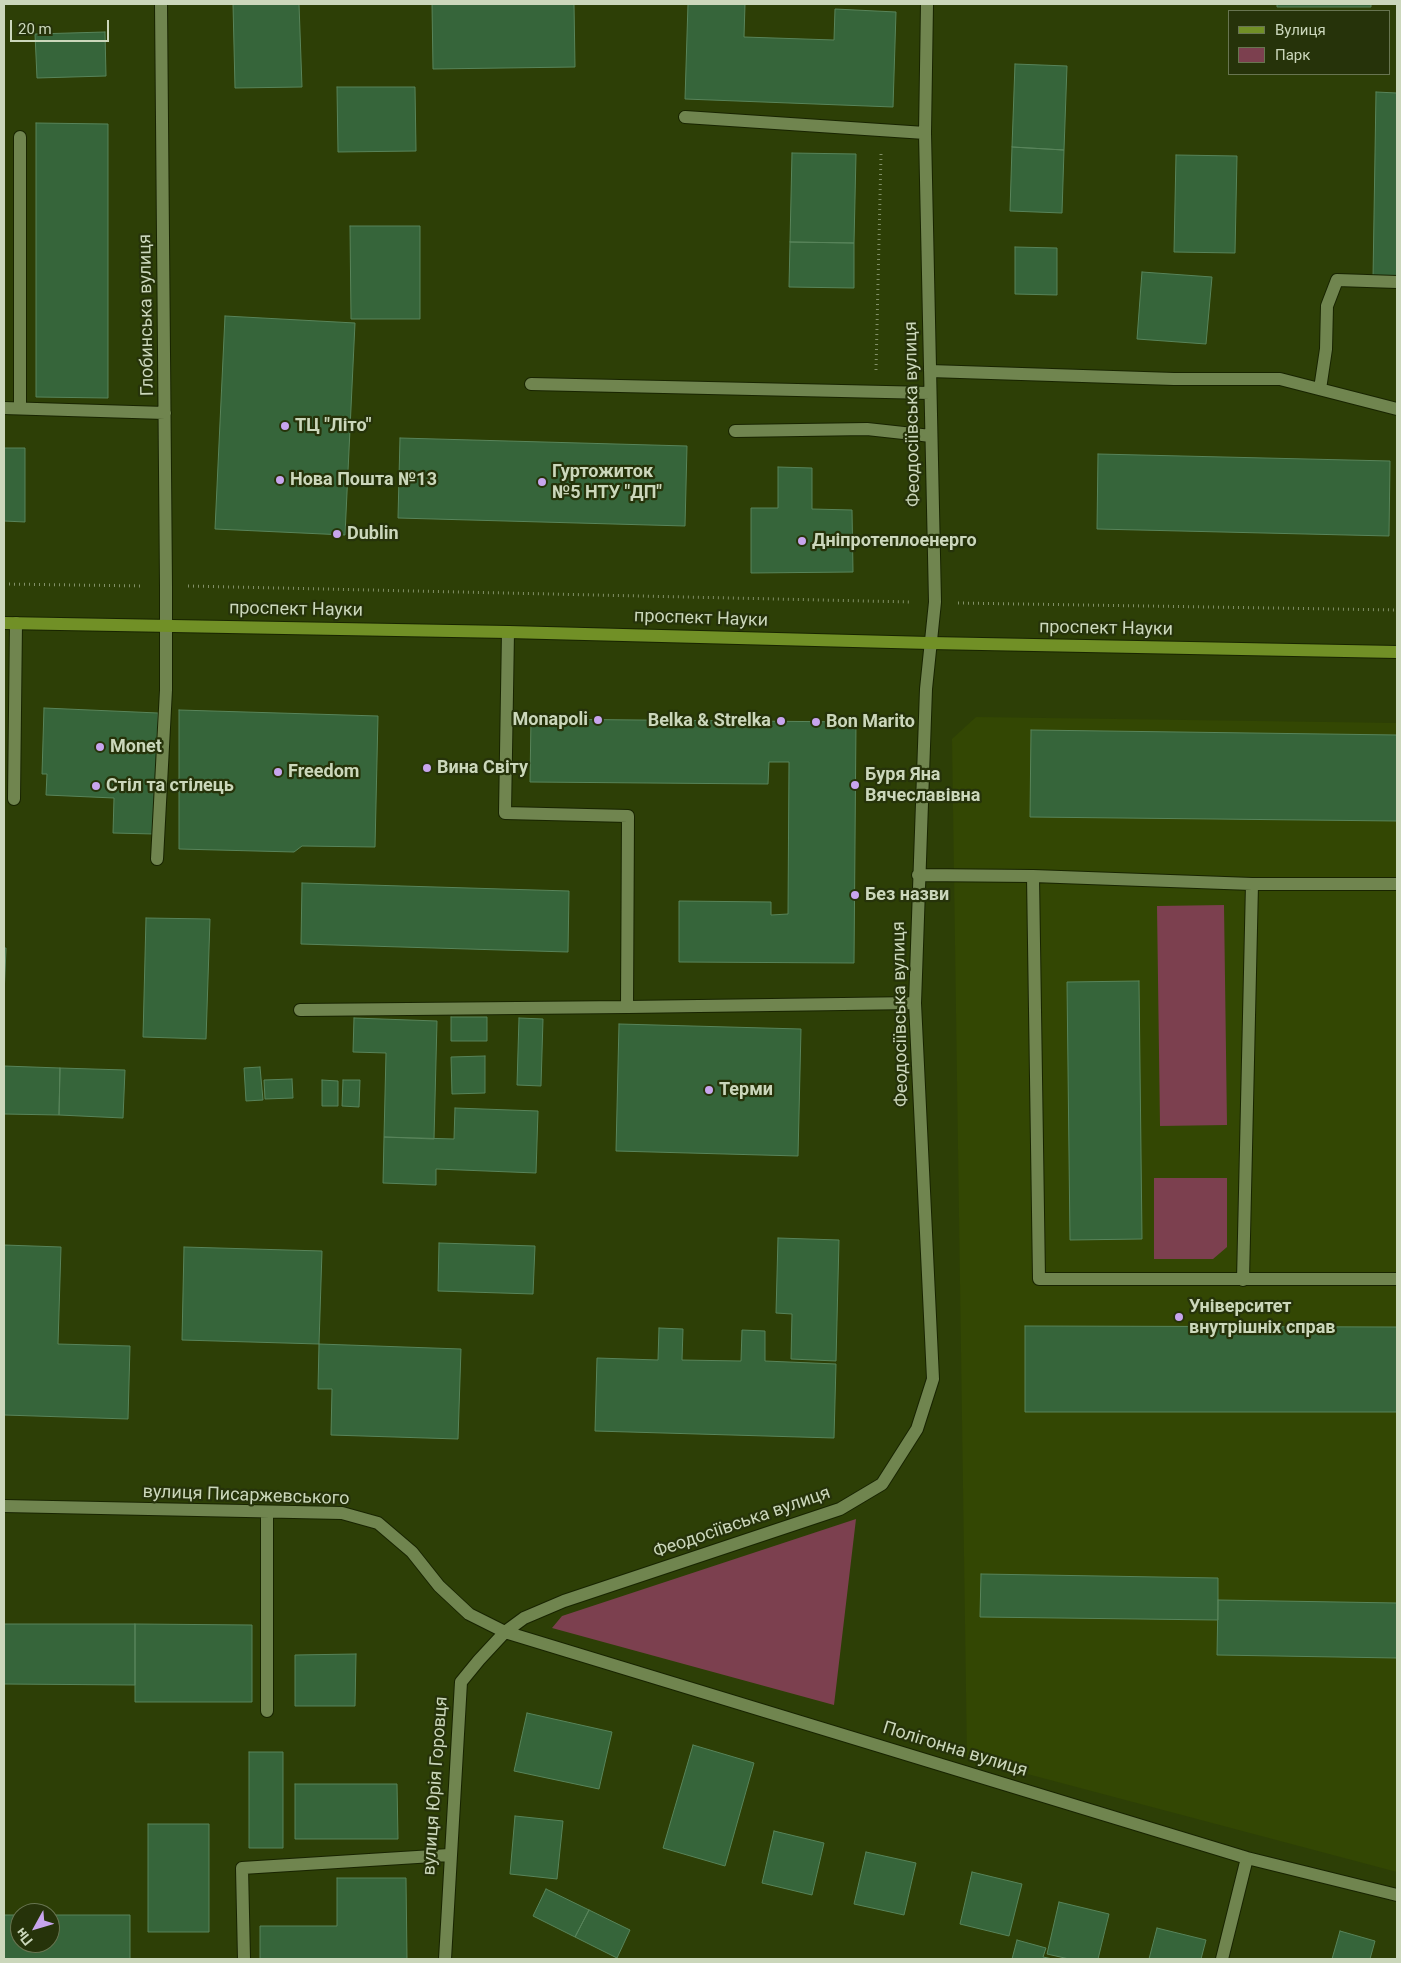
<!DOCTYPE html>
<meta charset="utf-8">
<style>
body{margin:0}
#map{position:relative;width:1401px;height:1963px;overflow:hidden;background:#2d3f06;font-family:Roboto,sans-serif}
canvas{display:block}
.frame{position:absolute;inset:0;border:5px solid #cbd7bb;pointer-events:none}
.legend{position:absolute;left:1228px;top:10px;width:162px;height:65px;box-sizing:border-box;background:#26330a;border:1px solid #687551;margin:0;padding:6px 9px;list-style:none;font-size:15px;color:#cbd7bb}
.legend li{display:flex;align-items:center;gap:10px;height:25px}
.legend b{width:25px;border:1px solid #687551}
.north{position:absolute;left:10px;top:1903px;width:50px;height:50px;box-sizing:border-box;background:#26330a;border:1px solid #687551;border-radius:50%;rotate:231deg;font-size:14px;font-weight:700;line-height:20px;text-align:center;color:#cbd7bb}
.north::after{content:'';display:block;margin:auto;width:18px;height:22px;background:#c8a5ee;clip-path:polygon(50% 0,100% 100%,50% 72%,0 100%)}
.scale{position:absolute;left:10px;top:20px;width:99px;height:22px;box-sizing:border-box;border:2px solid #cbd7bb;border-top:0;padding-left:6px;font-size:15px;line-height:18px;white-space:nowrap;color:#cbd7bb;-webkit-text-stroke:4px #26330a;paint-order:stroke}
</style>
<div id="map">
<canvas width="1401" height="1963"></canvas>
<div class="frame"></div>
<ul class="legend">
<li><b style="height:6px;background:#719026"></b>Вулиця</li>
<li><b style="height:14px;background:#7c404f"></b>Парк</li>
</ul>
<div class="north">Пн</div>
<div class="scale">20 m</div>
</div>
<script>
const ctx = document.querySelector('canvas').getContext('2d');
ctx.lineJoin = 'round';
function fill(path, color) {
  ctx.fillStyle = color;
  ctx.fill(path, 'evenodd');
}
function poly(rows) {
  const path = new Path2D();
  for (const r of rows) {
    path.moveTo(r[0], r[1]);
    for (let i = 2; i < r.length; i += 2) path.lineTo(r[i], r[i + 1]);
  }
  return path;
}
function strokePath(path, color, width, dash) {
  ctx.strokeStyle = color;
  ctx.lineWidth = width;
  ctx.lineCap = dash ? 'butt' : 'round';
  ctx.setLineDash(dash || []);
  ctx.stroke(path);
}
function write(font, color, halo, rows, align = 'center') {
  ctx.font = font + ' Roboto,sans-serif';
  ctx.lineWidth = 4.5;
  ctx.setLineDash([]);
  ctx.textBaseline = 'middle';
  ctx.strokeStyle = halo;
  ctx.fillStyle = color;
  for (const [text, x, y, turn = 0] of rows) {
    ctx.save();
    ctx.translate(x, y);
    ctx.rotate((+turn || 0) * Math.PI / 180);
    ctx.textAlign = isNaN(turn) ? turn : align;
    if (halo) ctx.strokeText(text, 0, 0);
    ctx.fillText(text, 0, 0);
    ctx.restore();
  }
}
const built = poly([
 [976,717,1397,723,1397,1872,967,1758,952,739]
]);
const green = poly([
 [1224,905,1227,1125,1160,1126,1157,906],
 [1154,1178,1227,1178,1227,1247,1213,1259,1154,1259],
 [856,1519,834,1705,552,1628,562,1616]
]);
const building = poly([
 [233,4,299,4,302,87,235,88,233,4],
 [432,4,574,4,575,67,433,69,432,4],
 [688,4,745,4,744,37,834,40,835,9,896,12,893,107,685,99,688,4],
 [1277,4,1371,4,1371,7,1277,7,1277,4],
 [105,32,106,76,37,78,35,34,105,32],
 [1015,64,1067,66,1064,150,1012,147,1015,64],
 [337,87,415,87,416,151,338,152,337,87],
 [1376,92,1397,93,1397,278,1373,278,1376,92],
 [36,123,108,124,108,398,36,397,36,123],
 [1012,147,1064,150,1062,213,1010,211,1012,147],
 [792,153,856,154,854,243,790,242,792,153],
 [1176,155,1237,156,1235,253,1174,252,1176,155],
 [350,226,420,226,420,319,351,319,350,226],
 [790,242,854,243,854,288,789,287,790,242],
 [1015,247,1057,248,1057,295,1015,294,1015,247],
 [1142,272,1212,277,1206,344,1137,339,1142,272],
 [225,316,355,323,345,535,215,529,225,316],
 [400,438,687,446,685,526,398,518,400,438],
 [4,448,25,448,25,522,4,521,4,448],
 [1098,454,1390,461,1389,536,1097,529,1098,454],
 [778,467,812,468,812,509,852,510,853,572,751,573,751,508,778,508,778,467],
 [44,708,158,713,154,834,113,833,114,798,46,795,47,774,42,774,44,708],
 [179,710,378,716,375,847,302,846,294,852,179,849,179,710],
 [531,719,856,722,854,963,679,962,679,901,771,902,771,915,788,914,789,762,769,762,768,784,530,782,531,719],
 [1031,730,1397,735,1397,821,1030,817,1031,730],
 [302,883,569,891,568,952,301,944,302,883],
 [146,918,210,919,206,1039,143,1037,146,918],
 [4,948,6,948,4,996,4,948],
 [1139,981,1142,1239,1070,1240,1067,982,1139,981],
 [451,1017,487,1017,487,1041,451,1041,451,1017],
 [354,1018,437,1021,434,1139,384,1137,386,1053,353,1052,354,1018],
 [519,1018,543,1019,541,1086,517,1085,519,1018],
 [619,1024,801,1029,798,1156,616,1151,619,1024],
 [485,1056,485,1093,452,1094,451,1057,485,1056],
 [4,1066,60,1068,59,1115,4,1114,4,1066],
 [260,1067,263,1100,246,1101,244,1068,260,1067],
 [60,1068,125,1070,123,1118,59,1115,60,1068],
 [292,1079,293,1098,265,1099,264,1080,292,1079],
 [322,1080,338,1081,338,1106,322,1106,322,1080],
 [343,1080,360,1080,359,1107,342,1106,343,1080],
 [455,1108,538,1111,536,1173,436,1169,436,1185,383,1183,384,1137,454,1139,455,1108],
 [778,1238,839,1240,836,1361,791,1359,792,1314,776,1313,778,1238],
 [439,1243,535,1246,533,1294,438,1291,439,1243],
 [4,1245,61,1247,58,1344,130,1346,128,1419,4,1415,4,1245],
 [184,1247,322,1251,319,1344,182,1340,184,1247],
 [1025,1326,1397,1327,1397,1412,1025,1412,1025,1326],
 [659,1328,683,1329,682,1360,741,1361,742,1330,765,1331,765,1361,836,1364,834,1438,595,1431,597,1358,658,1360,659,1328],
 [319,1344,461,1349,458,1439,331,1435,332,1389,318,1389,319,1344],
 [981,1574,1218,1578,1218,1620,980,1617,981,1574],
 [1218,1600,1397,1603,1397,1658,1217,1655,1218,1600],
 [4,1624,135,1624,135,1685,4,1684,4,1624],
 [135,1624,252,1625,252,1702,135,1702,135,1624],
 [356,1654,355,1706,295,1706,295,1655,356,1654],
 [527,1713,612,1732,599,1789,514,1771,527,1713],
 [693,1745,754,1763,725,1866,663,1848,693,1745],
 [249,1752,283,1752,283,1848,249,1848,249,1752],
 [295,1784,397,1784,398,1839,295,1839,295,1784],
 [515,1816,563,1821,557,1879,510,1874,515,1816],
 [148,1824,209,1824,209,1932,148,1932,148,1824],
 [774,1831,824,1843,812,1895,762,1883,774,1831],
 [866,1852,916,1863,904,1915,854,1904,866,1852],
 [972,1872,1022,1884,1009,1936,960,1924,972,1872],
 [337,1878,406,1878,407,1959,260,1959,260,1926,337,1926,337,1878],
 [546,1889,589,1910,575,1937,533,1916,546,1889],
 [1059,1902,1109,1914,1098,1959,1069,1959,1047,1954,1059,1902],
 [589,1910,630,1930,617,1958,575,1937,589,1910],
 [4,1915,20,1915,20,1943,50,1943,50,1915,130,1915,130,1959,4,1959,4,1915],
 [1157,1928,1206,1940,1201,1959,1149,1959,1157,1928],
 [1340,1931,1375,1941,1370,1959,1332,1959,1340,1931],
 [1017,1940,1046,1948,1043,1957,1053,1959,1012,1959,1017,1940]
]);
const path = poly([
 [876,370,881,154],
 [4,584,144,586],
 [188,586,912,602],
 [958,603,1397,610]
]);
const minor = poly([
 [685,117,925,133],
 [930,371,1174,379,1280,379,1397,409],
 [531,384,930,393],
 [1320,389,1326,349,1327,306,1337,280,1397,282],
 [4,408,165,413],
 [20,408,20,137],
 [735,431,867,429,931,436],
 [508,632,505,813,628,816,627,1007,915,1003],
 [14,799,16,623],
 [157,859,166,690,166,586,161,4],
 [918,875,1033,876],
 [1397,884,1252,884,1033,876,1039,1279,1397,1279],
 [300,1010,627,1007],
 [1243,1280,1252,884],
 [4,1506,342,1513,378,1523,412,1552,439,1586,469,1614,505,1632,1247,1858,1397,1895],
 [267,1512,267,1711],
 [244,1959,242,1868,449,1855],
 [445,1959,461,1682,479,1660,505,1632,524,1618,564,1601,840,1509,882,1484,917,1429,933,1379,915,1003,926,689,935,602,925,133,927,4],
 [1222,1959,1247,1858]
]);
const major = poly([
 [4,623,508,632,930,643,1397,652]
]);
const markers = [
 [285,426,5,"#c8a5ee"],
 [280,480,5,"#c8a5ee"],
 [542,482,5,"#c8a5ee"],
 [337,534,5,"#c8a5ee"],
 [802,541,5,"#c8a5ee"],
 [598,720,5,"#c8a5ee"],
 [781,721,5,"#c8a5ee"],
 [816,722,5,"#c8a5ee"],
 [100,747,5,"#c8a5ee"],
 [427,768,5,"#c8a5ee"],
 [278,772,5,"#c8a5ee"],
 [855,785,5,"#c8a5ee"],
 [96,786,5,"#c8a5ee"],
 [855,895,5,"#c8a5ee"],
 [709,1090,5,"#c8a5ee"],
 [1179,1317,5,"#c8a5ee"]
];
const streetNames = [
 ["Глобинська вулиця",147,315,-91],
 ["Феодосіївська вулиця",913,414,-91],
 ["проспект Науки",296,610,1],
 ["проспект Науки",701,619,2],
 ["проспект Науки",1106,629,1],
 ["Феодосіївська вулиця",901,1014,-91],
 ["вулиця Писаржевського",246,1496,2],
 ["Феодосіївська вулиця",742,1523,-19],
 ["Полігонна вулиця",955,1750,17],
 ["вулиця Юрія Горовця",436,1786,-86]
];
const poiNames = [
 ["ТЦ \"Літо\"",295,426],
 ["Гуртожиток",552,472],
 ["№5 НТУ \"ДП\"",552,493],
 ["Нова Пошта №13",290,480],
 ["Dublin",347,534],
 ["Дніпротеплоенерго",812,541],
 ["Monapoli",588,720,"right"],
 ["Belka & Strelka",771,721,"right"],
 ["Bon Marito",826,722],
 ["Monet",110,747],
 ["Вина Світу",437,768],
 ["Freedom",288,772],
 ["Буря Яна",865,775],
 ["Вячеславівна",865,796],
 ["Стіл та стілець",106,786],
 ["Без назви",865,895],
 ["Терми",719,1090],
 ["Університет",1189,1307],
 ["внутрішніх справ",1189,1328]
];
fill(built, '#334703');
fill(green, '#7c404f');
fill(building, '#36653a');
strokePath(building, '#58845a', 1);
strokePath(minor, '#182400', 14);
strokePath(major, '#182400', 14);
strokePath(path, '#818f66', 3, [1, 4]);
strokePath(minor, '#70854f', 12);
strokePath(major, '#719026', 12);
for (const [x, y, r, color] of markers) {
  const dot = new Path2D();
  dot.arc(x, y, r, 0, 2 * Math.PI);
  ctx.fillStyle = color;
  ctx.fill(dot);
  strokePath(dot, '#26330a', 2);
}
write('18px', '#cbd7bb', '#26330a', streetNames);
write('bold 18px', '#cbd7bb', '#26330a', poiNames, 'left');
</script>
